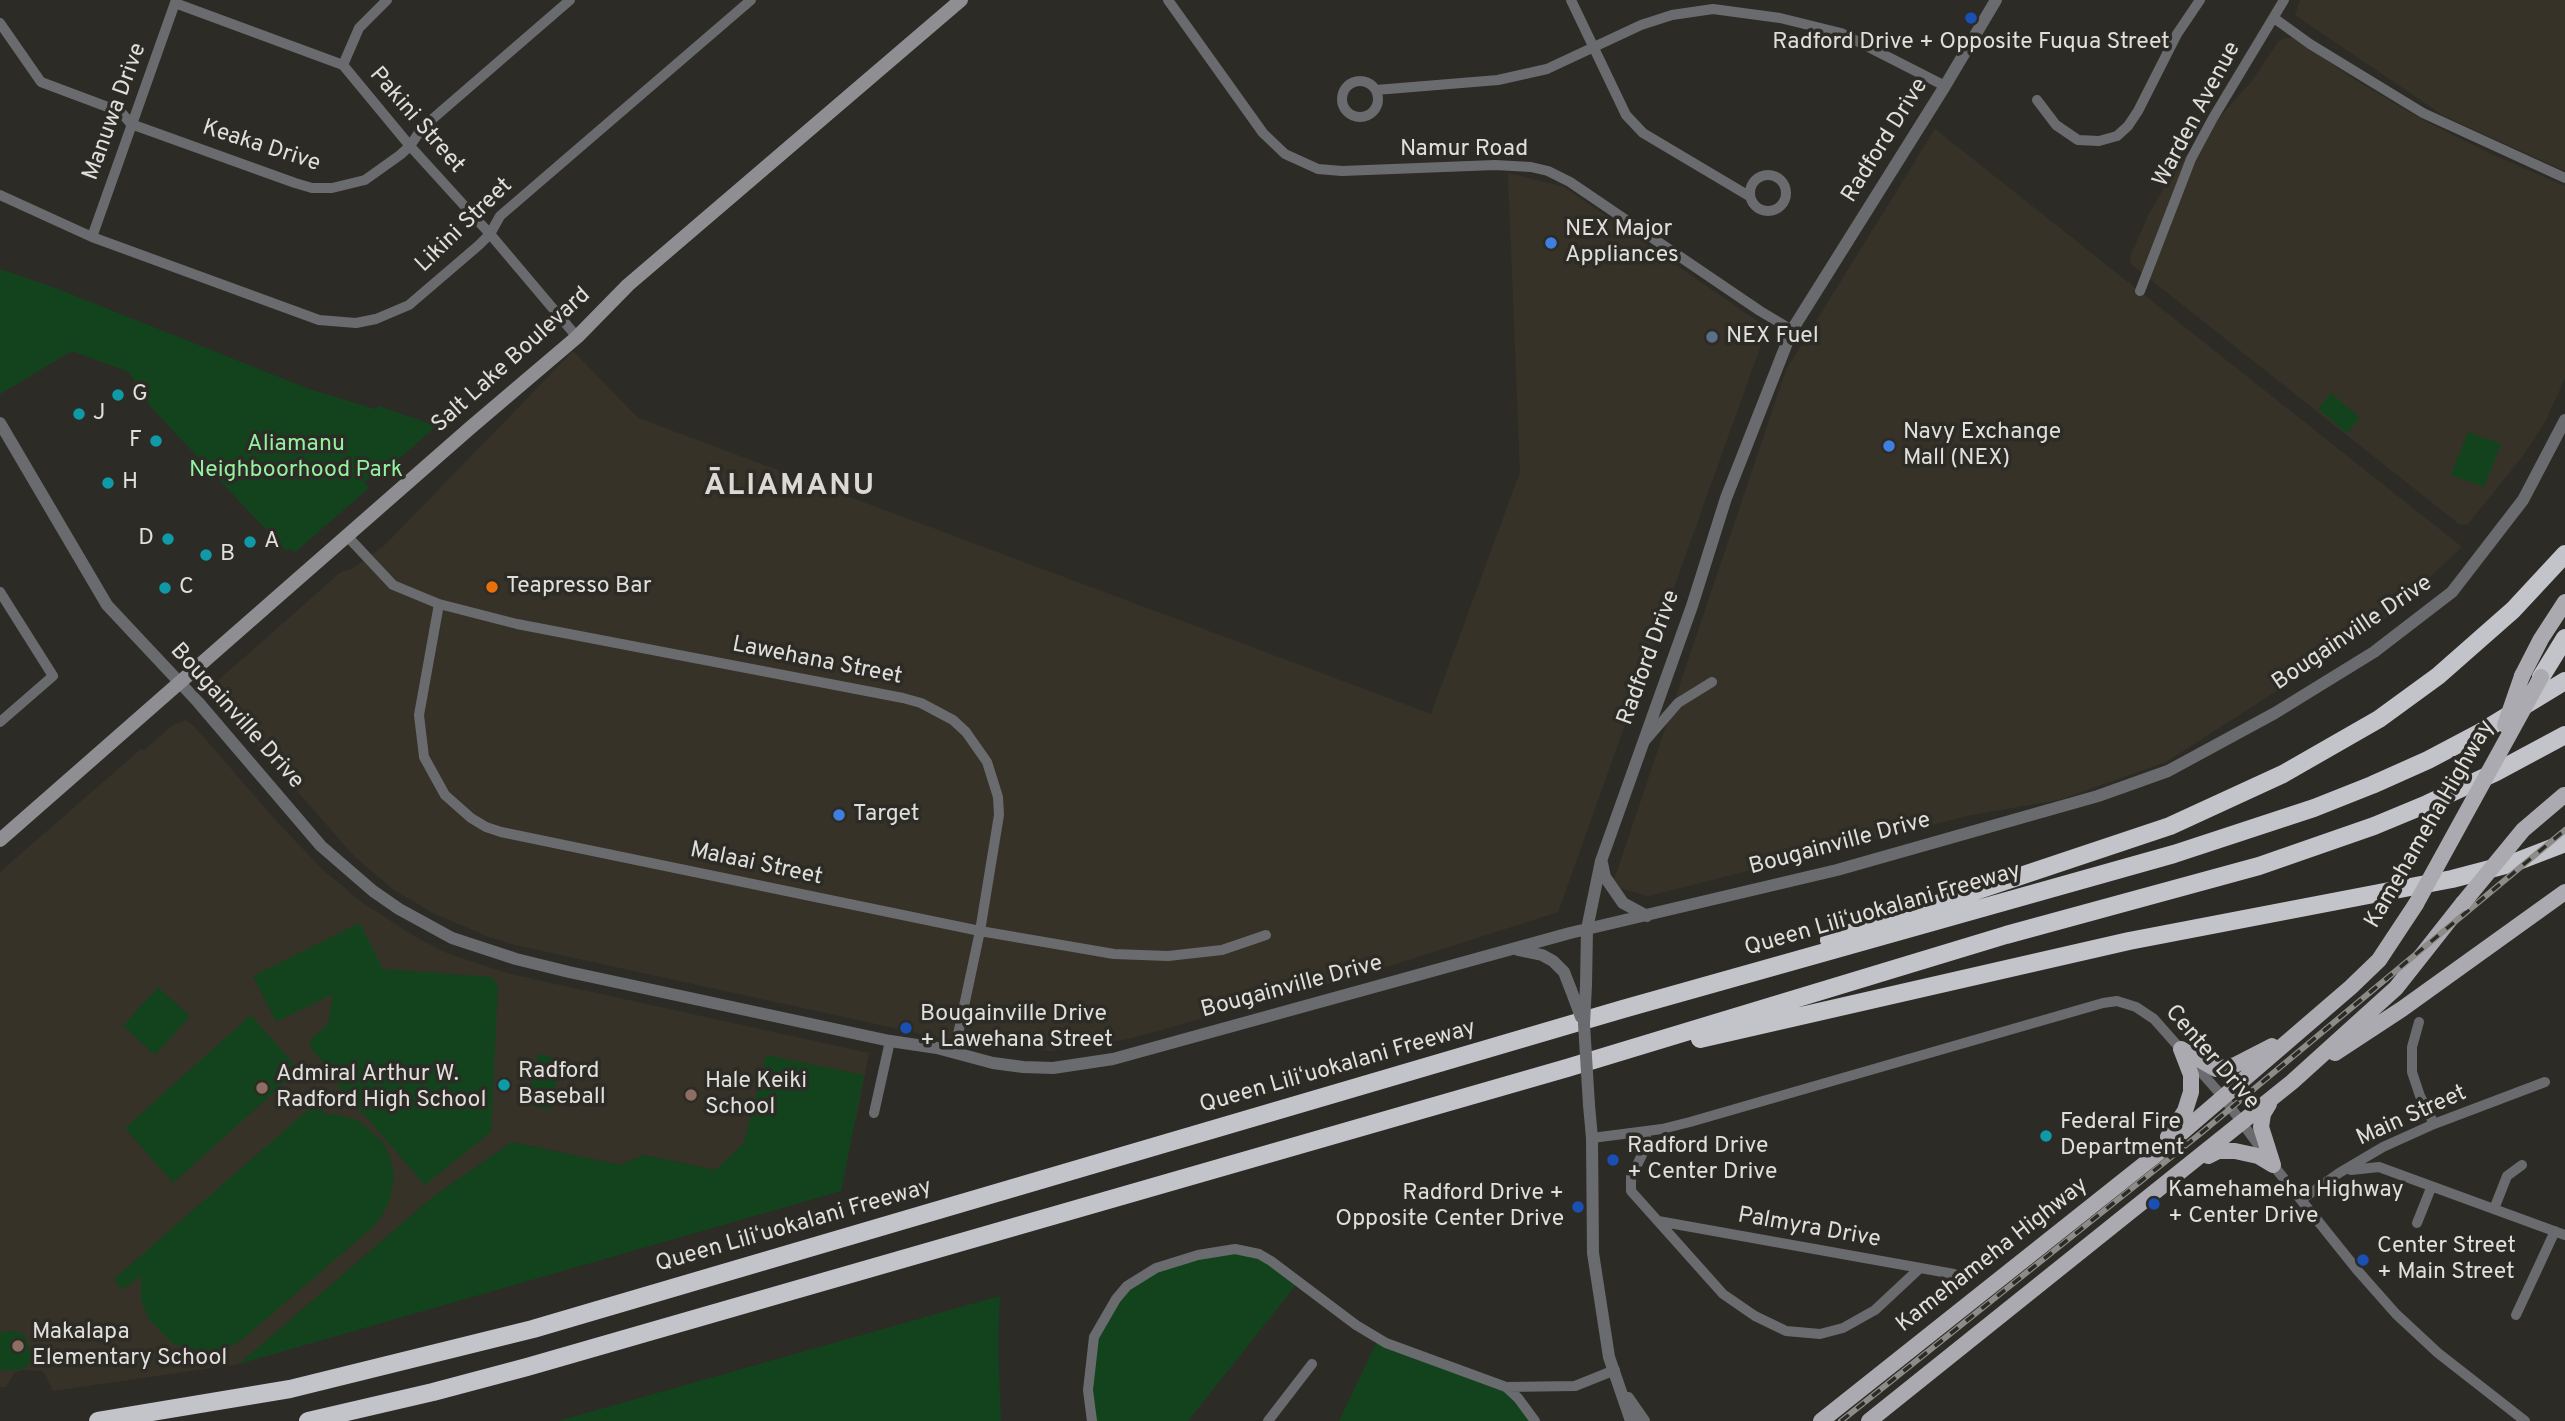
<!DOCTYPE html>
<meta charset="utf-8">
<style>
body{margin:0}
canvas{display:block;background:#2d2b26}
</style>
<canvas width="2565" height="1421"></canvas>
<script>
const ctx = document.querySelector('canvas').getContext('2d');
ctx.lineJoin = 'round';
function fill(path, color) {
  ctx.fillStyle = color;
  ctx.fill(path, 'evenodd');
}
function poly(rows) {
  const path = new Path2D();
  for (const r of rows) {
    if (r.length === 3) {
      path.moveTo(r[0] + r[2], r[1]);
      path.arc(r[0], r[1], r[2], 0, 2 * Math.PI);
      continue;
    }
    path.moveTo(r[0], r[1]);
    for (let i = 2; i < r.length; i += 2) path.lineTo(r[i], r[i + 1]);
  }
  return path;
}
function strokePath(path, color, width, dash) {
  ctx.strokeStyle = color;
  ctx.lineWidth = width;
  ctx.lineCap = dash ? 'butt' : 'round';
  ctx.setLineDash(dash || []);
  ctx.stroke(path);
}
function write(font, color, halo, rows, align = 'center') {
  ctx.font = font + ' Overpass,sans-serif';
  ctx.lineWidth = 7;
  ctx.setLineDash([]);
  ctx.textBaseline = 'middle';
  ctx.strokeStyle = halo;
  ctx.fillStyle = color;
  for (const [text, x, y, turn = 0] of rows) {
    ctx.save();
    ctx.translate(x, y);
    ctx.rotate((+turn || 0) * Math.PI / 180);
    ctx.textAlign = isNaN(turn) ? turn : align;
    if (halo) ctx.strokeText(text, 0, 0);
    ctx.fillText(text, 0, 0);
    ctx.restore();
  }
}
const built = poly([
 [2300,0,2565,0,2565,171,2444,116,2295,15],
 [2284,38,2294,38,2357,81,2423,120,2491,154,2565,186,2565,378,2546,420,2523,456,2467,525,2459,524,2131,264,2130,257,2148,216,2177,165,2251,82,2278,42],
 [1935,129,2462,547,2376,627,2166,762,2059,800,1971,815,1648,896,1612,886,1786,370],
 [1508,173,1564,187,1767,328,1558,912,1358,976,1128,1039,1050,1051,940,1038,515,945,489,937,435,914,394,890,355,857,215,698,214,684,341,572,352,569,385,545,573,351,638,418,1431,714,1520,472],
 [185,720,192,724,280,825,324,871,364,904,419,939,449,954,510,974,869,1053,856,1119,744,1143,716,1170,644,1155,620,1165,512,1142,434,1196,239,1364,53,1391,43,1371,23,1370,15,1372,6,1387,0,1387,0,872,141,749,145,750,170,727]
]);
const green = poly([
 [0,269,58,289,309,389,375,409,379,406,436,426,381,475,377,471,364,482,369,488,294,553,289,548,286,551,150,406,129,372,72,351,0,394],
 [2331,393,2360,418,2347,433,2318,409],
 [2468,432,2501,444,2484,487,2451,475],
 [360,923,383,969,492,977,498,985,491,1132,425,1185,327,1072,326,1066,310,1047,311,1039,328,1024,333,994,276,1022,253,976],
 [158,987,190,1016,155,1055,123,1026],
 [251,1015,299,1070,173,1183,125,1128],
 [538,1054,562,1060,550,1110,526,1104],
 [766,1055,864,1075,841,1191,239,1364,434,1196,512,1142,620,1165,644,1155,716,1170,744,1143],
 [316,1103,326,1114,340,1115,359,1121,383,1142,391,1160,394,1178,391,1196,383,1214,373,1227,243,1339,226,1349,210,1351,190,1349,172,1343,148,1318,141,1299,141,1276,122,1290,114,1279],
 [1213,1252,1259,1254,1299,1281,1188,1421,1093,1421,1090,1363,1104,1316,1141,1275],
 [1000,1296,998,1343,1001,1421,558,1421],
 [14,1331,22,1333,28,1342,31,1362,24,1369,0,1371,0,1332],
 [1378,1339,1506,1387,1535,1421,1339,1421]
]);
const minor = poly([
 [1168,0,1263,133,1285,154,1318,169,1342,171,1495,165,1531,167,1548,171,1570,182,1760,311,1792,330],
 [1571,0,1626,115,1643,133,1749,196],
 [175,3,343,65,410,146,490,234,577,337],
 [2274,18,2310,44,2423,113,2565,178],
 [0,23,41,82,121,112,131,124,295,183,312,188,332,188,365,180,400,155,410,146,422,128,570,0],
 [343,65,359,28,387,0],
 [1360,99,18],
 [1376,90,1498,80,1547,69,1641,25,1672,15,1713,9,1780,18,1841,33,1945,86],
 [2037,100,2056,125,2078,140,2099,141,2117,136,2128,126,2138,111,2177,34,2200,0],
 [1768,193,18],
 [0,195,92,237,319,320,356,323,376,319,409,305,479,245,490,234,500,216,751,0],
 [92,237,176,0],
 [2140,291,2191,159,2213,118,2284,0],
 [348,537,393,585,439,604,517,624,903,698,921,703,953,720,966,732,987,762,998,797,999,815,980,931,954,1053],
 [0,592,53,676,0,722],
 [439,604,419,715,424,757,445,795,471,818,486,827,501,832,980,931,1114,954,1168,956,1222,950,1266,935],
 [1646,740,1678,703,1712,682],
 [2419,1022,2412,1047,2412,1072,2420,1096,2434,1124],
 [874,1113,890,1041],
 [1647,1131,1642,1155,1631,1177,1631,1191,1723,1294,1755,1316,1786,1331,1820,1334,1843,1328,1875,1310,1920,1268],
 [1592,1138,1662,1129,1690,1122,2103,1003,2117,1001,2136,1007,2154,1019,2223,1097,2273,1165,2358,1271,2396,1314,2438,1353,2525,1421],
 [2351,1170,2379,1167,2565,1235],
 [2301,1200,2339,1173,2383,1147,2434,1124,2545,1082],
 [2494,1209,2507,1176,2522,1165],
 [1658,1221,1954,1274],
 [2417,1223,2431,1188],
 [2516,1315,2555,1231],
 [1506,1387,1575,1386,1615,1370],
 [1092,1421,1088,1390,1094,1337,1116,1299,1127,1286,1156,1268,1198,1255,1235,1249,1259,1254,1271,1261,1356,1325,1386,1343,1506,1387,1518,1398,1535,1421],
 [1268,1421,1312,1364]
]);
const tertiary = poly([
 [0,423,107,605,198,702,321,846,373,891,399,909,452,938,516,959,569,972,890,1041,937,1048,993,1063,1023,1067,1053,1068,1113,1059,1570,933,1837,870,2098,796,2168,771,2275,713,2374,652,2452,592,2523,500,2565,420],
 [1602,863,1605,877,1623,903,1647,916],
 [1518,950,1542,955,1553,961,1564,972,1571,990],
 [1586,985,1587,929,1601,861,1692,606,1726,498,1792,330,1945,86,1996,0],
 [1589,1105,1592,1138,1593,1253,1609,1357,1631,1421],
 [1628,1398,1644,1421]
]);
const secondary = poly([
 [0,840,470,428,577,337,628,285,961,0]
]);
const primary = poly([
 [2522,676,2541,639,2565,602],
 [2181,1049,2216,1069,2235,1065,2272,1046],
 [2335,1053,2402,1009,2565,892],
 [2269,1104,2263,1114,2261,1127,2273,1165],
 [2168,1137,2185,1111,2191,1092,2191,1075,2181,1049],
 [2208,1156,2218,1151,2235,1151,2258,1156,2273,1165],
 [1821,1421,2157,1154,2351,987,2379,960,2416,904],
 [1869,1421,2292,1082,2396,988,2463,903]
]);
const motorway = poly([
 [2541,677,2565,638],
 [1829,940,2170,826,2283,774,2379,719,2438,676,2513,610,2565,554],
 [1700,1039,2129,941,2452,879,2513,863,2565,843],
 [98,1421,290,1389,533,1329,1623,1009,2174,854,2314,808,2372,785,2428,760,2481,732,2565,681],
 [308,1421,433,1392,527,1367,1567,1068,2006,935,2259,866,2374,826,2427,804,2496,772,2565,735]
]);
const rail = poly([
 [1841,1421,2201,1133,2565,830]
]);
const tertiaryBridge = poly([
 [1586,985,1584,1024,1589,1105],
 [1571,990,1581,1017]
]);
const primaryBridge = poly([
 [2505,725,2522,676],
 [2463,903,2523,830,2564,795],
 [2416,904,2541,677]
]);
const markers = [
 [1971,18,7,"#1a4fb4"],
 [1551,243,7,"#3f7fe0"],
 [1712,337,7,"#5c6f8a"],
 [118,395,7,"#0f9aa8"],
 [79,414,7,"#0f9aa8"],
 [156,441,7,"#0f9aa8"],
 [1889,446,7,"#3f7fe0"],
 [108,483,7,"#0f9aa8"],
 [168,539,7,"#0f9aa8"],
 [250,542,7,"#0f9aa8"],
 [206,555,7,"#0f9aa8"],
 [492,587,7,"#e8710a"],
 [165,588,7,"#0f9aa8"],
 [839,815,7,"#3f7fe0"],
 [906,1028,7,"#1a4fb4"],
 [504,1085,7,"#0f9aa8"],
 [262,1088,7,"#8d6e63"],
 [691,1095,7,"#8d6e63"],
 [2046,1136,7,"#0f9aa8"],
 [1613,1160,7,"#1a4fb4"],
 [2154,1204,7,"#1a4fb4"],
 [1578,1207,7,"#1a4fb4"],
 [2363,1260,7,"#1a4fb4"],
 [18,1346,7,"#8d6e63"]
];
const poiNames = [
 ["Radford Drive + Opposite Fuqua Street",1971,43,"center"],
 ["NEX Major",1565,230],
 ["Appliances",1565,256],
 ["NEX Fuel",1726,337],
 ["G",132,395],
 ["J",93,414],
 ["Navy Exchange",1903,433],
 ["Mall (NEX)",1903,459],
 ["F",142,441,"right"],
 ["H",122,483],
 ["D",154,539,"right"],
 ["A",264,542],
 ["B",220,555],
 ["Teapresso Bar",506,587],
 ["C",179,588],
 ["Target",853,815],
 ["Bougainville Drive",920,1015],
 ["+ Lawehana Street",920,1041],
 ["Radford",518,1072],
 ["Baseball",518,1098],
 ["Admiral Arthur W.",276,1075],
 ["Radford High School",276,1101],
 ["Hale Keiki",705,1082],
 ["School",705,1108],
 ["Federal Fire",2060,1123],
 ["Department",2060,1149],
 ["Radford Drive",1627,1147],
 ["+ Center Drive",1627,1173],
 ["Kamehameha Highway",2168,1191],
 ["+ Center Drive",2168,1217],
 ["Radford Drive +",1564,1194,"right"],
 ["Opposite Center Drive",1564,1220,"right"],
 ["Center Street",2377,1247],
 ["+ Main Street",2377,1273],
 ["Makalapa",32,1333],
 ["Elementary School",32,1359]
];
const streetNames = [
 ["Manuwa Drive",116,112,-70],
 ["Warden Avenue",2198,115,-62],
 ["Pakini Street",416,121,49],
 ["Radford Drive",1886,141,-58],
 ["Keaka Drive",261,147,18],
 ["Namur Road",1464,150],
 ["Likini Street",465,226,-44],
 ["Salt Lake Boulevard",512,361,-42],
 ["Bougainville Drive",2353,634,-34],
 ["Radford Drive",1650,658,-70],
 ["Lawehana Street",817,662,11],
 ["Bougainville Drive",236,717,48],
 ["Kamehameha Highway",2431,825,-60],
 ["Bougainville Drive",1840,845,-15],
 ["Malaai Street",756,865,12],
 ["Queen Liliʻuokalani Freeway",1883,911,-16],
 ["Bougainville Drive",1292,988,-15],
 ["Center Drive",2211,1058,49],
 ["Queen Liliʻuokalani Freeway",1338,1068,-16],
 ["Main Street",2412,1117,-24],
 ["Queen Liliʻuokalani Freeway",794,1227,-16],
 ["Palmyra Drive",1809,1229,10],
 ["Kamehameha Highway",1993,1256,-38]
];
const parkNames = [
 ["Aliamanu",296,445],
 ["Neighboorhood Park",296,471]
];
const districtNames = [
 ["ĀLIAMANU",790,488]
];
fill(built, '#373227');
fill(green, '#12431d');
strokePath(minor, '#6a6b6e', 10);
strokePath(tertiary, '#6a6b6e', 12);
strokePath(secondary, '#8e8e93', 14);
strokePath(primary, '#aaaab0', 16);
strokePath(motorway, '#c3c3ca', 18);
strokePath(rail, '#8e8c88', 6);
strokePath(rail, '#2d2b26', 3.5, [10]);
strokePath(tertiaryBridge, '#6a6b6e', 12);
strokePath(primaryBridge, '#aaaab0', 16);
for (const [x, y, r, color] of markers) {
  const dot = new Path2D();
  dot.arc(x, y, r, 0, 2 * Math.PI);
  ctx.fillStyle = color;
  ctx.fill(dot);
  strokePath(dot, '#2d2b26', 2.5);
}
write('23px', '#e1dfdc', '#2d2b26', poiNames, 'left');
write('23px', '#e1dfdc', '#2d2b26', streetNames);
write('23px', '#93f19f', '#2d2b26', parkNames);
ctx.letterSpacing = '2px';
write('bold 30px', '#dcd9d2', '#2d2b26', districtNames);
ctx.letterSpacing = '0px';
</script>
